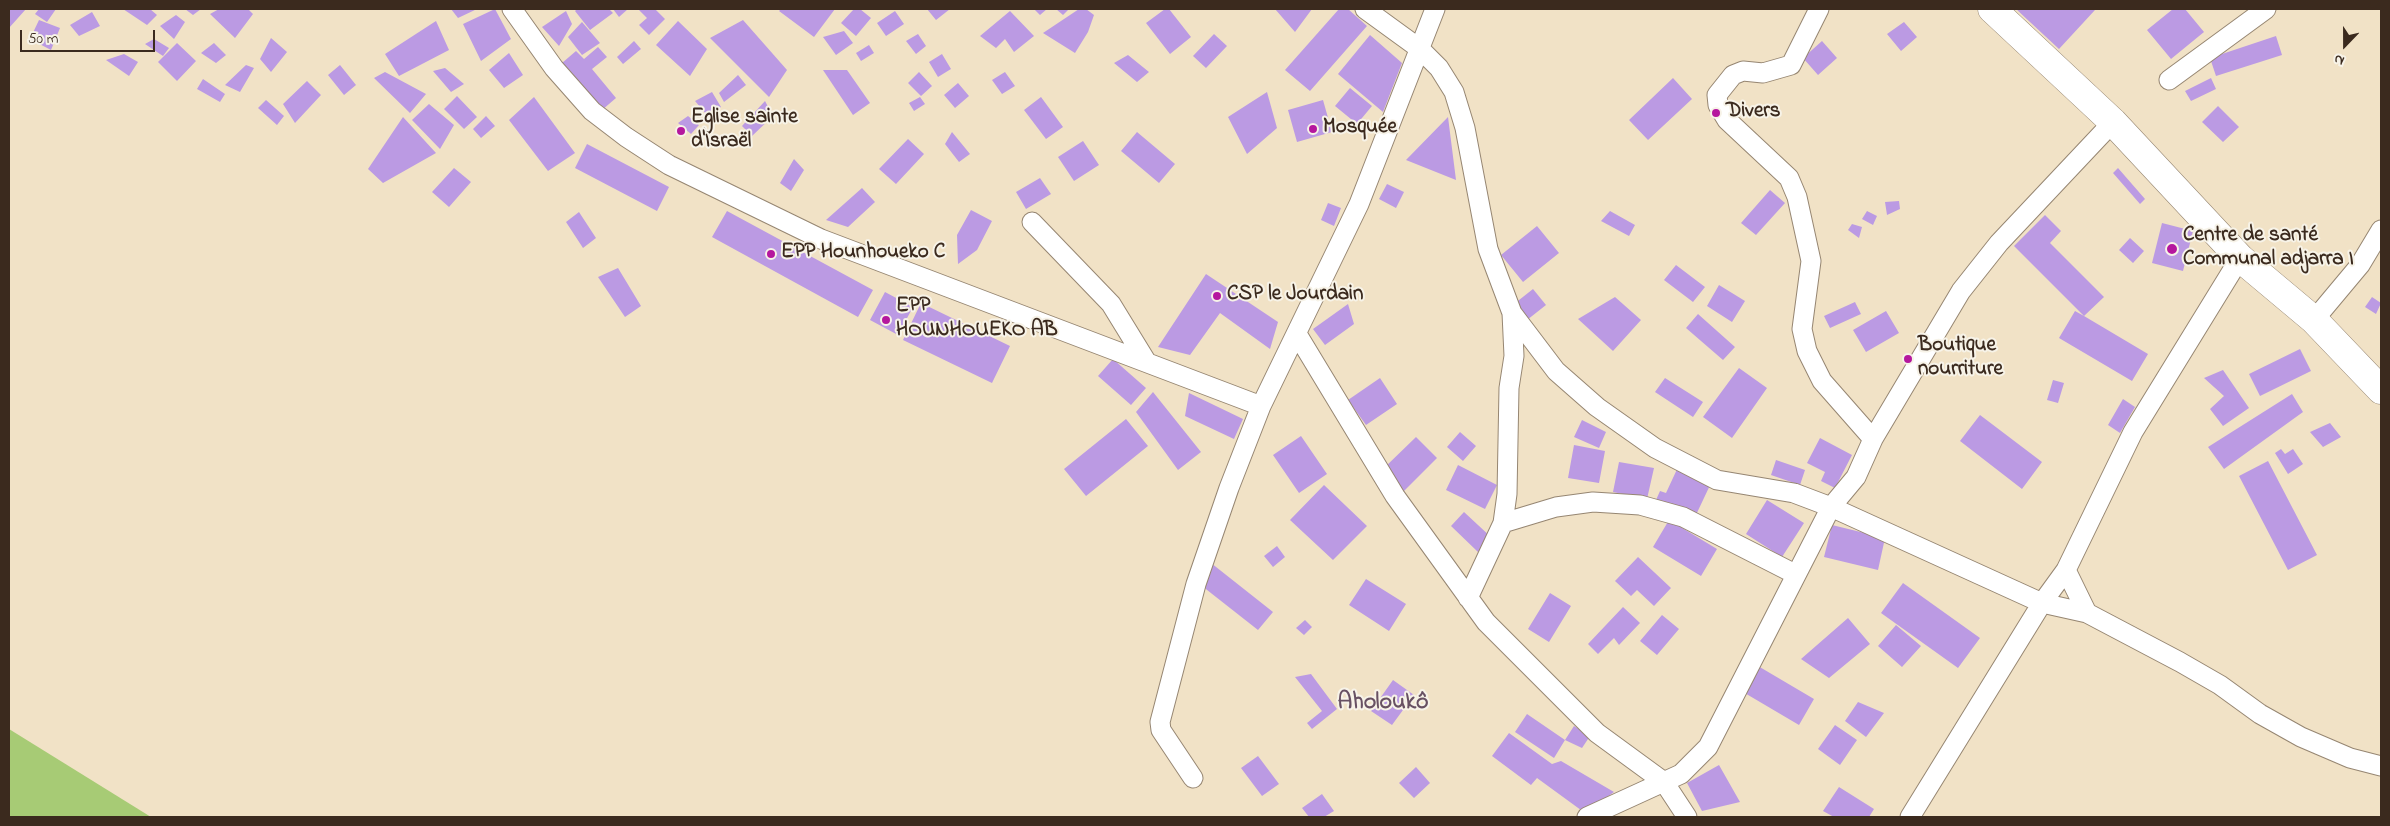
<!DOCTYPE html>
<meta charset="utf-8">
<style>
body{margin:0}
#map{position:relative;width:2390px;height:826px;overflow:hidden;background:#f1e2c6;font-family:"Indie Flower",sans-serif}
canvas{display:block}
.frame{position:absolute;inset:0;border:10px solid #3b2a1e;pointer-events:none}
.north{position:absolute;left:2320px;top:20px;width:50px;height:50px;-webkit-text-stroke:4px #f7f3e8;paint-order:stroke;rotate:202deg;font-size:14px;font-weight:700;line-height:20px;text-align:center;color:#3b2a1e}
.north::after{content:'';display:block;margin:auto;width:18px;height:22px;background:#3b2a1e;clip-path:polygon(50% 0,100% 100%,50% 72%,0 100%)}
.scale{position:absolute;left:20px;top:30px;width:135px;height:22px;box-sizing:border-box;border:2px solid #3b2a1e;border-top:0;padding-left:6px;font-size:15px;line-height:18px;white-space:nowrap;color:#3b2a1e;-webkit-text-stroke:4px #f7f3e8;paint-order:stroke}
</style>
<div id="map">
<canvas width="2390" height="826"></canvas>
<div class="frame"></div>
<div class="north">N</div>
<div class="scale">50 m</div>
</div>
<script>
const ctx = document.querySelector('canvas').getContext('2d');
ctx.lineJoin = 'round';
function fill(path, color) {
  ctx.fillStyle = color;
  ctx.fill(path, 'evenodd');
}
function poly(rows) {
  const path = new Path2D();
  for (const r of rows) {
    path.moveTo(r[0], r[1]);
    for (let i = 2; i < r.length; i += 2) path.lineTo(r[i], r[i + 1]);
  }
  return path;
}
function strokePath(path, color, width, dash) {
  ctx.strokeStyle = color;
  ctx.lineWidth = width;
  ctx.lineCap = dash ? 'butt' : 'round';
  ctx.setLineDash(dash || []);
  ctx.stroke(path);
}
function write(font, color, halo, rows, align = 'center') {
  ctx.font = font + ' "Indie Flower",sans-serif';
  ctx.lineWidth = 4;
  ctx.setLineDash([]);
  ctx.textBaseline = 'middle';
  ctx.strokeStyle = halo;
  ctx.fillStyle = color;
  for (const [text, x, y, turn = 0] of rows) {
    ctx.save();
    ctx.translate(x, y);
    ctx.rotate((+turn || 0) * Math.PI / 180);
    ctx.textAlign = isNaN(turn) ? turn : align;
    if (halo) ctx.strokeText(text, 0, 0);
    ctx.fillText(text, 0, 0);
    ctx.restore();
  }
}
const green = poly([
 [9,729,151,817,9,817]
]);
const building = poly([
 [9,9,26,9,9,28],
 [39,9,56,9,47,22,35,14],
 [123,9,150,9,157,15,147,25],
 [185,9,201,9,193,15],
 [219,9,248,9,253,14,235,38,210,14],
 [451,9,477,9,458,18],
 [495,9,511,39,481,61,463,24],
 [577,9,609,9,613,13,590,30,575,11],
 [613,9,628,9,619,17],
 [638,9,655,9,665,19,649,35,639,25,647,18],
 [781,9,835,9,814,37,779,11],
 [854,9,860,9,871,18,856,36,841,23],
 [927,9,950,9,936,20],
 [1034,9,1047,9,1040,15],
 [1056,9,1069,9,1063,15],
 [1079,9,1086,9,1094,15,1088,32,1075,53,1043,33],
 [1165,9,1169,9,1191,37,1170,54,1146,23],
 [1275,9,1312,9,1295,32],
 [1339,9,1348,9,1367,26,1310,91,1285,70],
 [2016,9,2094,9,2095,10,2059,49],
 [2173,9,2185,9,2204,32,2171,59,2147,30],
 [566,11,572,24,559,46,542,27],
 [895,11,904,24,886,36,877,23],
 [1010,11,1034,36,1014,52,1005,39,996,48,980,36],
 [92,12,100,26,79,36,70,25],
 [176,15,185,22,174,39,160,26],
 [39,20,60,28,51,50,30,39],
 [743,20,787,70,769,97,710,38],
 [436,21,449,50,399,76,385,54],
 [678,21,707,49,690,76,656,45],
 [582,22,600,43,582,55,568,37],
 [1904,22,1917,37,1901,51,1887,34],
 [844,31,853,43,836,55,823,37],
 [918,34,926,46,916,54,906,41],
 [1214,34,1227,46,1206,68,1193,56],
 [1370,35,1402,63,1383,112,1338,74],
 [2276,36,2282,55,2216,76,2210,58],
 [271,38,287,52,271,72,260,59],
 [154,39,169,48,163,56,145,44],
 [634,41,641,49,623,64,617,57],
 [1822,41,1837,58,1818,75,1803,58],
 [177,43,196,61,177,81,158,62],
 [214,43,226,55,216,63,201,53],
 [869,45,874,53,861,61,856,53],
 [598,47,607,57,592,69,616,98,602,110,562,63,576,51,584,59],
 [509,53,523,75,504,88,489,70],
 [124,54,138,62,129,76,106,60],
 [942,54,951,69,938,77,929,62],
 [1128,55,1149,72,1137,82,1114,63],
 [246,65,254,68,240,92,225,85],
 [340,65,356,85,344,95,328,75],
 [445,68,464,84,451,92,433,71],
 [823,70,847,70,870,103,853,115],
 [385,72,426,94,410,113,374,78],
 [919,72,932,86,921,96,908,83],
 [1005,72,1015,86,1002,94,992,80],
 [738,75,746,85,724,102,719,93],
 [1673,78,1692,99,1648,140,1629,120],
 [2211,78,2216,89,2191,101,2185,91],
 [203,79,225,94,220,102,197,89],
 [307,81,321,95,295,123,283,104],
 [958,83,969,96,955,108,944,95],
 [1350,88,1372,106,1357,124,1335,106],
 [712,92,721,107,706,114,695,101],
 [1267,92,1277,128,1247,154,1228,117],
 [457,96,477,117,464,129,444,109],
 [534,97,575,153,548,171,509,120],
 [920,97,925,104,914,111,909,103],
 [1041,97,1063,127,1046,139,1024,110],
 [266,100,284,116,277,125,258,108],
 [1323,100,1332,132,1297,142,1288,110],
 [765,101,773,116,752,136,742,126],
 [429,104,454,125,440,149,412,120],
 [2218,106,2239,127,2223,142,2202,122],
 [486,116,495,126,481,138,473,129],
 [688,116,699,125,691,134,678,123],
 [403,117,436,153,383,183,368,169],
 [1448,117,1456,180,1406,160],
 [952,132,970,154,959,162,945,144],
 [1137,132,1175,164,1159,183,1121,151],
 [908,139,924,154,896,184,879,169],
 [1083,141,1099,165,1074,181,1058,157],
 [587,144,669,187,657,211,575,168],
 [794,159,804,170,791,191,780,183],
 [454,168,471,182,449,207,432,192],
 [2118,168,2145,199,2140,204,2113,173],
 [1040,178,1051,194,1026,209,1016,192],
 [1387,184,1404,192,1396,208,1379,199],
 [862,188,875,202,848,227,826,220],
 [1770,190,1785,203,1756,235,1741,223],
 [1899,201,1900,209,1887,215,1885,202],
 [1328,203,1341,208,1334,226,1321,220],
 [971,210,992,221,977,250,958,264,957,235],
 [727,211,873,290,858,317,712,237],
 [1610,211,1635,225,1629,236,1601,221],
 [1867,211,1877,216,1873,225,1862,219],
 [579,212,596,238,583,248,566,222],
 [2045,215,2061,231,2050,243,2104,297,2084,316,2148,354,2132,381,2059,338,2075,311,2084,316,2014,246],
 [2162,223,2193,231,2183,271,2152,263],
 [1852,224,1862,227,1859,238,1848,230],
 [1537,226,1559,253,1523,282,1501,255],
 [2130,238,2144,251,2133,263,2119,250],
 [1676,265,1705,287,1693,302,1664,280],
 [618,268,641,306,625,317,598,277],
 [1206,274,1278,322,1270,349,1220,313,1190,355,1158,347],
 [1719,285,1745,301,1732,322,1707,306],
 [1533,289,1546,305,1527,320,1514,304],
 [885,292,913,307,898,335,870,320],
 [1615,297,1641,320,1613,351,1578,319],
 [2372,297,2381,303,2376,314,2365,307],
 [1855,302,1861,314,1830,328,1824,316],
 [921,303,1010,346,992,383,903,340],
 [1348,304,1354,324,1325,345,1313,329],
 [1886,311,1899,333,1866,352,1853,330],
 [1698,314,1735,347,1723,360,1686,328],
 [2300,349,2311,371,2260,396,2249,374],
 [1113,359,1146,388,1131,405,1098,376],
 [1739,368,1767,388,1732,438,1703,417],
 [2223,370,2249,408,2223,426,2210,409,2224,396,2204,378],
 [1380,378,1397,404,1366,425,1348,400],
 [1665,378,1703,402,1693,417,1655,392],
 [2053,380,2064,383,2058,403,2047,400],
 [1153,392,1201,452,1178,470,1136,412],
 [1189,393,1243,419,1234,439,1185,416],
 [2292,394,2303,412,2224,469,2208,447],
 [2123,399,2135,407,2120,433,2108,425],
 [1980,415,2042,462,2022,489,1960,441],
 [1126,419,1148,446,1086,496,1064,469],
 [1582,420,1606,432,1599,448,1574,437],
 [2330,423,2341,437,2323,447,2310,432],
 [1460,432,1476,446,1463,461,1447,447],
 [1301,436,1327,474,1299,493,1273,455],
 [1416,437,1437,458,1403,492,1382,470],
 [1820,438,1852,455,1835,488,1821,481,1825,472,1807,463],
 [1574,445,1605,451,1599,483,1568,478],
 [2281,449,2285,454,2293,449,2303,464,2288,474,2275,453],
 [1776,460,1805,470,1800,485,1771,475],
 [2268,461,2317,555,2288,570,2239,476],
 [1619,462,1654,468,1647,499,1613,492],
 [1458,465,1497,485,1485,509,1446,490],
 [1679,465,1712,481,1695,517,1656,500,1660,491,1666,493],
 [1324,485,1367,526,1333,560,1290,520],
 [1767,500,1804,523,1782,557,1746,534],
 [1464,512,1492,538,1478,552,1451,526],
 [1669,520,1717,549,1701,576,1653,547],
 [1832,525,1885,538,1878,570,1824,557],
 [1277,546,1285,557,1273,567,1264,556],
 [1638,557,1671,588,1654,606,1637,590,1631,596,1615,581],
 [1211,563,1273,612,1258,630,1202,586],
 [1366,579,1406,604,1389,631,1349,605],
 [1903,583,1980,638,1958,668,1881,613],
 [1550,593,1571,606,1549,642,1528,629],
 [1623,607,1640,623,1619,645,1614,638,1598,654,1588,644],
 [1662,615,1679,629,1657,655,1640,641],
 [1848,618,1870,644,1829,678,1801,659],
 [1305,620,1312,627,1304,635,1296,628],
 [1896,625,1921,646,1902,667,1878,646],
 [1758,666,1814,699,1799,725,1743,692],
 [1311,674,1337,709,1312,729,1307,723,1322,711,1295,677],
 [1393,680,1414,695,1392,725,1371,711],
 [1858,702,1884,713,1866,737,1845,721],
 [1527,714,1565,740,1574,726,1590,736,1582,748,1565,740,1554,758,1515,732],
 [1835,725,1857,740,1840,765,1818,749],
 [1509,733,1552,764,1561,761,1614,792,1585,813,1537,778,1531,785,1492,756],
 [1258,756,1279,784,1262,796,1241,768],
 [1719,765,1740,802,1702,811,1687,783],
 [1416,767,1430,783,1414,798,1399,783],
 [1839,787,1874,809,1869,817,1834,817,1823,811],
 [1322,794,1334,811,1324,817,1309,817,1302,808]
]);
const street = poly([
 [512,9,554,68,592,111,626,137,669,165,821,239,1261,406],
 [1365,9,1420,49,1439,68,1454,92,1465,128,1488,249,1512,313,1556,371,1597,407,1655,448,1717,480,1794,493,1831,507,2042,603,2087,613,2180,662,2220,685,2260,714,2301,737,2350,758,2381,766],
 [1819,9,1791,65,1763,73,1743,71,1733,75,1717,95,1718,105,1727,120,1789,178,1797,197,1811,261,1802,329,1807,351,1822,381,1873,439],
 [2169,80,2266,9],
 [1032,222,1111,304,1146,361],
 [2314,320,2360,265,2381,230],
 [1297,334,1395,496,1486,622,1597,733,1664,782,1687,817],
 [1503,523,1556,507,1593,502,1640,505,1683,517,1795,574],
 [2066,570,2087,613],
 [1468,598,1503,523,1507,494,1509,388,1514,356,1512,313],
 [1193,778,1161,730,1160,722,1196,584,1229,488,1261,406,1359,204,1435,9],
 [1587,817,1681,774,1708,747,1831,507,1856,477,1873,439,1961,291,1999,243,2113,122],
 [1910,817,2042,603,2066,570,2133,432,2240,258]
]);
const primary = poly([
 [1992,9,2113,122,2240,258,2314,320,2381,390]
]);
const markers = [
 [1716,113,5,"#b5179e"],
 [1313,129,5,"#b5179e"],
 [681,131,5,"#b5179e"],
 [2172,249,6,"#b5179e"],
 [771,254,5,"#b5179e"],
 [1217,296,5,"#b5179e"],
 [886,320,5,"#b5179e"],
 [1908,359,5,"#b5179e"]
];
const poiNames = [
 ["Divers",1726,113],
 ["Eglise sainte",691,119],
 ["d'Israël",691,143],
 ["Mosquée",1323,129],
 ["Centre de santé",2183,237],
 ["Communal adjarra I",2183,261],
 ["EPP Hounhoueko C",781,254],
 ["CSP le Jourdain",1227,296],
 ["EPP",896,308],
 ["HOUNHOUEKO AB",896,332],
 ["Boutique",1918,347],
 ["nourriture",1918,371]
];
const quarterNames = [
 ["Aholoukô",1383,704]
];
fill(green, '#a7cb75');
fill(building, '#bb9ae3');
strokePath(street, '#968672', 21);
strokePath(primary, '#968672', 29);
strokePath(street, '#fff', 19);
strokePath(primary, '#fff', 28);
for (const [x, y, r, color] of markers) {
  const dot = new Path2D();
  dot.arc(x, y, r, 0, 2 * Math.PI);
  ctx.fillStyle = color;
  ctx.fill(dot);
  strokePath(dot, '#f7f3e8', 2);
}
write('bold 21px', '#3b2a1e', '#f7f3e8', poiNames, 'left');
write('bold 24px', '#685163', '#f7f3e8', quarterNames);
</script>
